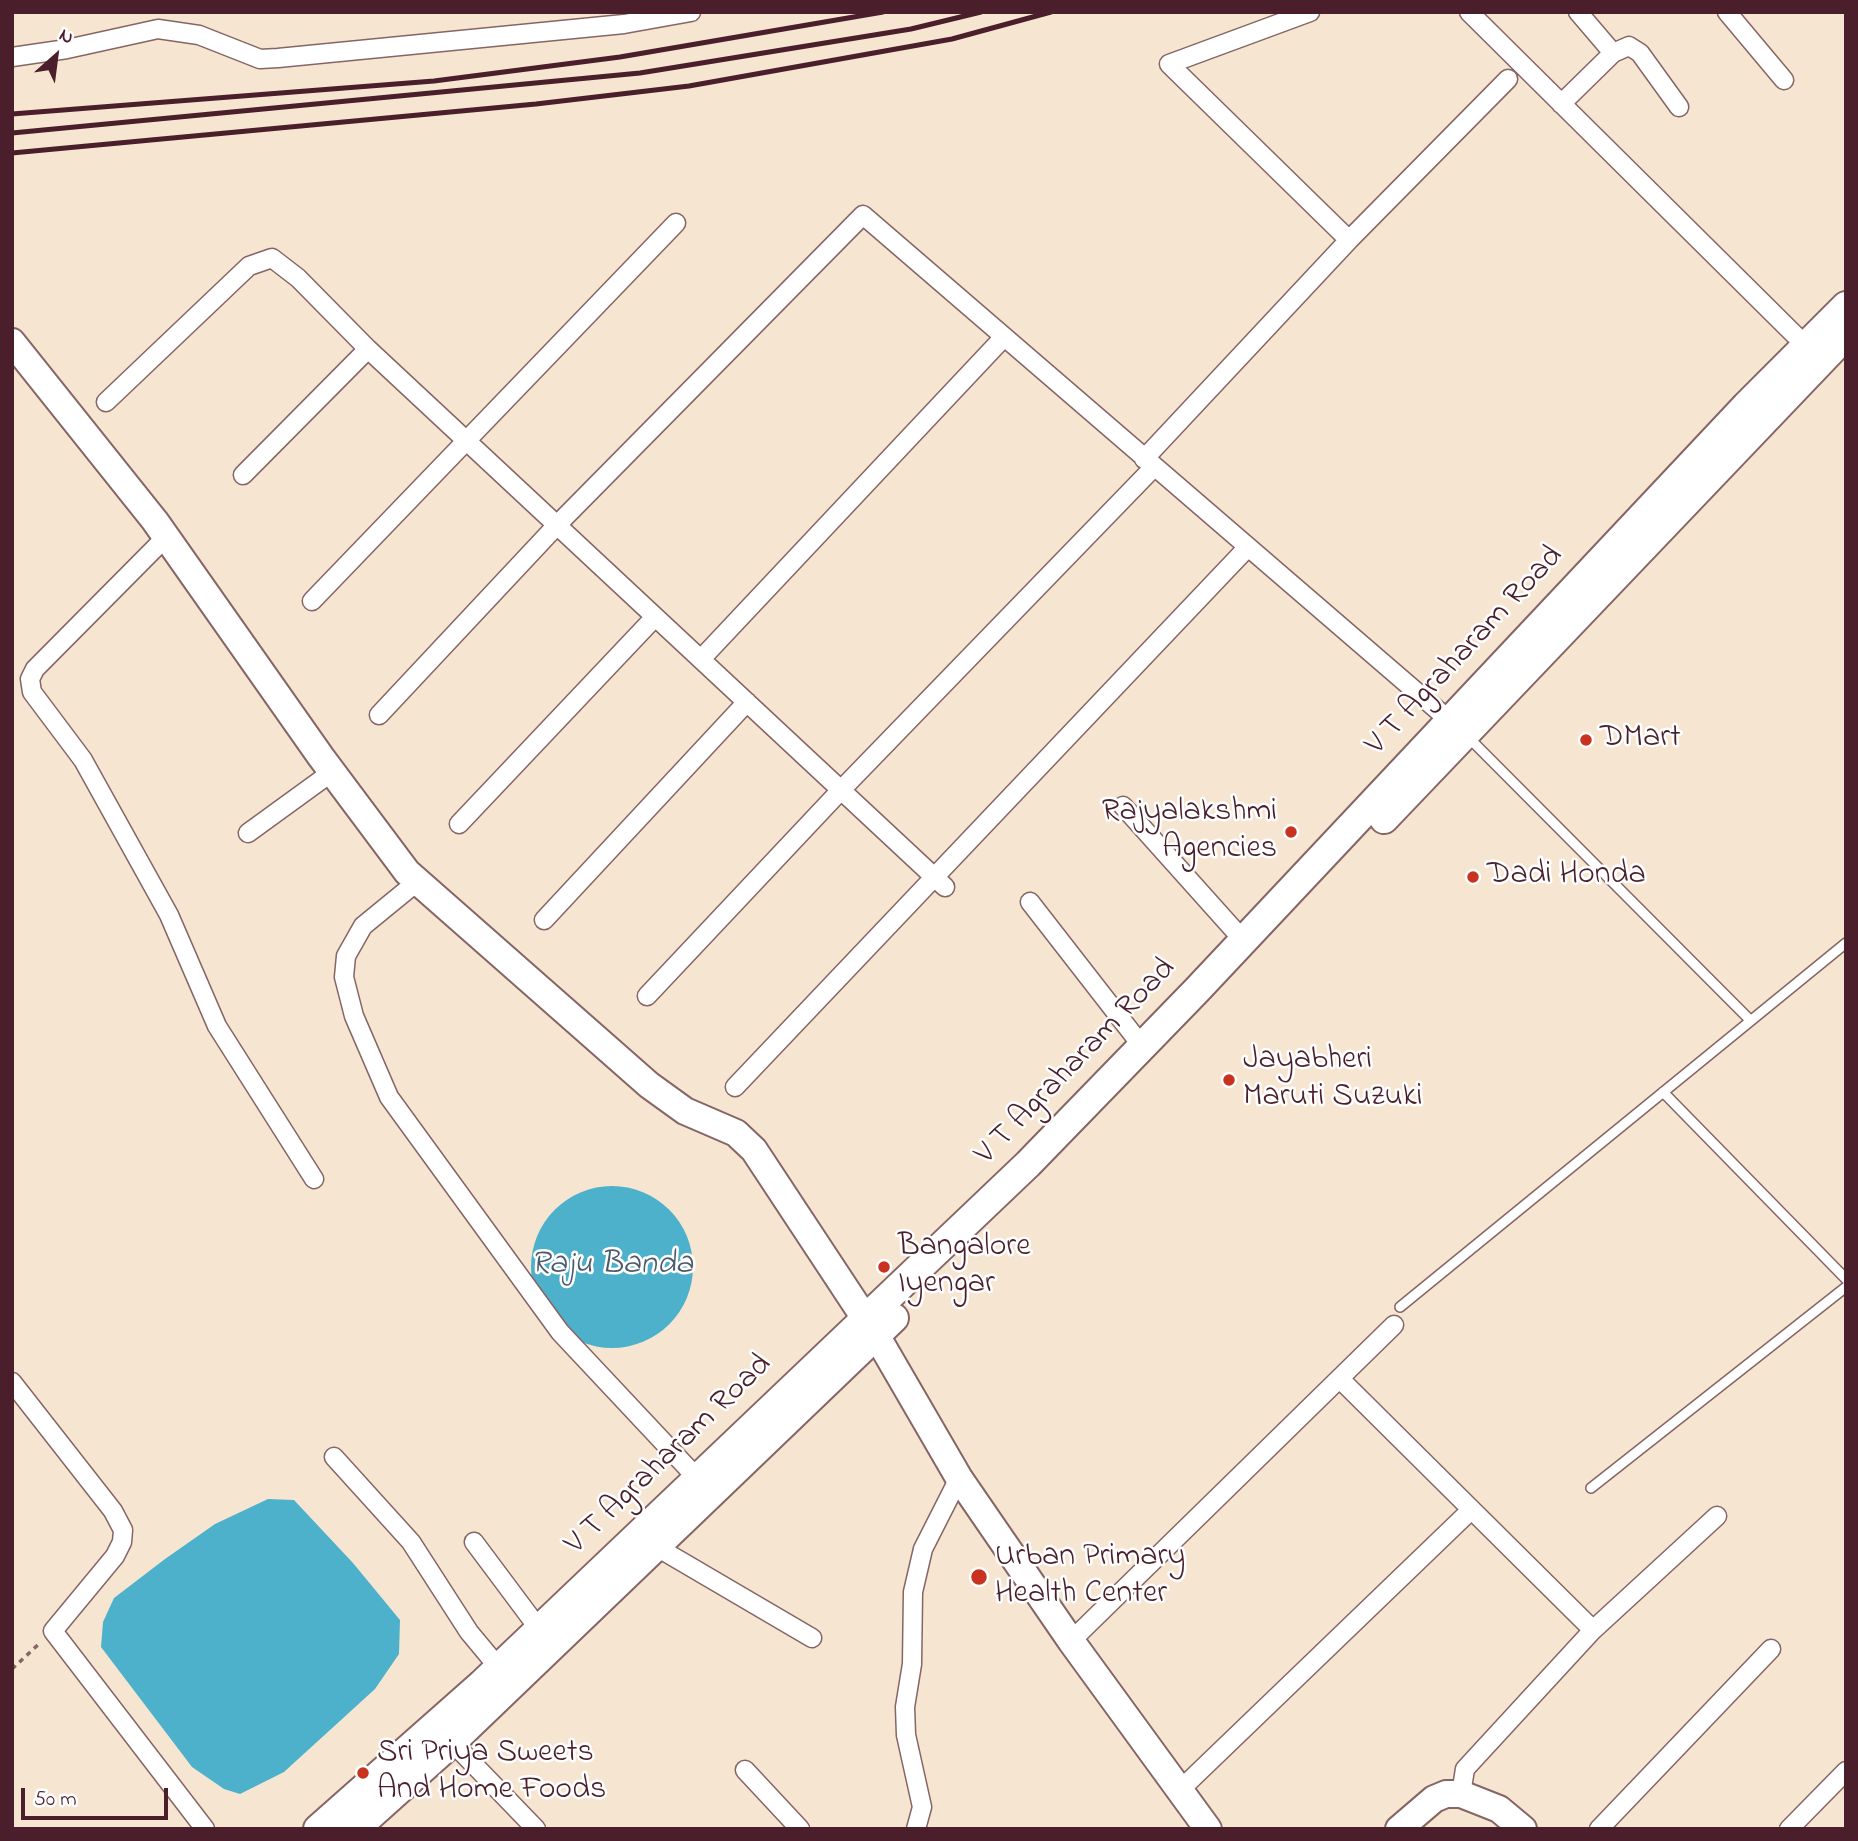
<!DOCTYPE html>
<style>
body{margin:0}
#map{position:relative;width:1858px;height:1841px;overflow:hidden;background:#f6e6d1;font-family:"Indie Flower",sans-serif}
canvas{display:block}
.frame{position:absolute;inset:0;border:14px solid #4a1f2b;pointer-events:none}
.north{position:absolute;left:21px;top:21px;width:70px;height:70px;-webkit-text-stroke:5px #fff;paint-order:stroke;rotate:28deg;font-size:19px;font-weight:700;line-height:28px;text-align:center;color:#4a1f2b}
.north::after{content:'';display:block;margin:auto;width:24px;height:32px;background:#4a1f2b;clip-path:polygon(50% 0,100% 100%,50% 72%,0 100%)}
.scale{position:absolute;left:21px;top:1788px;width:147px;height:32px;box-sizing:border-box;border:4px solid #4a1f2b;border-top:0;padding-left:9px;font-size:21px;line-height:24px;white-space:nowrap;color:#4a1f2b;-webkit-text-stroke:5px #fff;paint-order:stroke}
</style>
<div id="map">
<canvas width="1858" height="1841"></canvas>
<div class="frame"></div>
<div class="north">N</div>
<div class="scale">50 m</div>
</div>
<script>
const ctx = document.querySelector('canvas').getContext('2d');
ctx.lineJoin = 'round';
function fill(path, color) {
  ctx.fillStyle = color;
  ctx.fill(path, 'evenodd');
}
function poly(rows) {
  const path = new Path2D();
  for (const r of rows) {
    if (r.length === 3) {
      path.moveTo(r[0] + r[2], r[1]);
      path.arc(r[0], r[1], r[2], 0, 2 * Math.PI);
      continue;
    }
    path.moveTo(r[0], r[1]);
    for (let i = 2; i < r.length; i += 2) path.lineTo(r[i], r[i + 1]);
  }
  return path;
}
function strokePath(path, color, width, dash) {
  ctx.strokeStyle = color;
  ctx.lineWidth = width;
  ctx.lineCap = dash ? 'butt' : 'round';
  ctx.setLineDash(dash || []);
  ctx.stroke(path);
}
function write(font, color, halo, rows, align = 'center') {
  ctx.font = font + ' "Indie Flower",sans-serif';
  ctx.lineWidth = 5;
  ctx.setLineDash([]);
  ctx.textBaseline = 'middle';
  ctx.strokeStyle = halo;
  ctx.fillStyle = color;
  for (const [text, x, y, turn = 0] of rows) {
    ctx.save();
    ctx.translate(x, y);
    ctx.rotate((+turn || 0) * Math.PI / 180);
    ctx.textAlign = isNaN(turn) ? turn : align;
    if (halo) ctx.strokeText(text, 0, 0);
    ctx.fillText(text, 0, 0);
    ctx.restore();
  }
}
const water = poly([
 [612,1267,81],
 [268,1499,294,1500,353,1563,400,1620,399,1654,375,1689,284,1772,240,1794,224,1789,192,1767,101,1647,103,1622,114,1598,165,1559,215,1524]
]);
const path = poly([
 [12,1669,41,1642]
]);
const lane = poly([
 [1468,737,1750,1020],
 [1663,1092,1846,1279],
 [1400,1307,1846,943],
 [1591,1488,1846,1287]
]);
const street = poly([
 [1469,12,1806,346],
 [1578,12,1613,53],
 [1727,12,1784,80],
 [12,57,67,49,158,29,199,35,260,59,278,58,624,24,691,12],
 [1561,104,1613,53,1629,46,1640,53,1679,107],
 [1349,240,1508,79],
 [368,349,945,887],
 [106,402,249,266,272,258,298,278,368,349,243,475],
 [1144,459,1349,240,1169,64,1310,12],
 [166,537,35,669,30,679,32,692,83,760,169,915,217,1026,314,1179],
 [312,601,676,223],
 [701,659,1004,337],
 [379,715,557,525,863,215,1456,726],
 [1123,806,1243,940],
 [459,824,655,617],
 [248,833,332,772],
 [418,881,363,926,346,956,344,977,354,1016,389,1097,560,1332,697,1478],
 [1030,902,1142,1046],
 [544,920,747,702],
 [647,996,841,790,1154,467],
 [735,1087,1248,547],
 [1340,1379,1593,1630],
 [12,1382,113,1511,123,1530,122,1542,115,1556,53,1631,205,1829],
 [334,1457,411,1542,469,1632,499,1668],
 [474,1542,539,1629],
 [655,1546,812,1638],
 [1071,1641,1394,1325],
 [452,1742,536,1829],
 [745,1770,800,1829],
 [1180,1790,1471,1510],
 [1461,1794,1465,1769,1593,1630,1717,1516],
 [916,1829,922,1807,906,1735,905,1707,912,1664,913,1592,923,1549,959,1478],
 [1599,1829,1771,1649],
 [1789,1829,1846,1771]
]);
const secondary = poly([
 [12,342,155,521,321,757,407,872,649,1085,685,1111,736,1133,754,1150,876,1335,959,1478,1071,1641,1208,1829],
 [1399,1829,1434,1799,1446,1794,1461,1794,1499,1809,1523,1829]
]);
const primary = poly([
 [1384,819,1846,335],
 [318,1829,482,1684,1028,1164,1197,990,1746,406,1846,306],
 [355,1829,452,1742,894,1318]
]);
const rail = poly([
 [12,114,434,81,620,57,883,12],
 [12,133,640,73,911,29,981,12],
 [12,153,536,104,689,86,952,39,1051,12]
]);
const markers = [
 [1586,740,7,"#c8321e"],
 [1291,832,7,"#c8321e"],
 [1473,877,7,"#c8321e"],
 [1229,1080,7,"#c8321e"],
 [884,1267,7,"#c8321e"],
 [979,1577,9,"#c8321e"],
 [363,1773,7,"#c8321e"]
];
const streetNames = [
 ["V T Agraharam Road",1466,652,-47],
 ["V T Agraharam Road",1077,1063,-46],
 ["V T Agraharam Road",670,1456,-44]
];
const poiNames = [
 ["DMart",1600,740],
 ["Rajyalakshmi",1277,814,"right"],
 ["Agencies",1277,851,"right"],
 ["Dadi Honda",1487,877],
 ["Jayabheri",1243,1062],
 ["Maruti Suzuki",1243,1099],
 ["Bangalore",898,1249],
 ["Iyengar",898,1286],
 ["Urban Primary",995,1559],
 ["Health Center",995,1596],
 ["Sri Priya Sweets",377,1755],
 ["And Home Foods",377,1792]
];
const waterNames = [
 ["Raju Banda",612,1267]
];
fill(water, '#4db1cc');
strokePath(lane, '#866565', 12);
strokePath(street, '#866565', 21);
strokePath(secondary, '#866565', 30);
strokePath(primary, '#866565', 32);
strokePath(path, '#866565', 3.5, [5, 5]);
strokePath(lane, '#fff', 9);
strokePath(street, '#fff', 18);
strokePath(secondary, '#fff', 26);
strokePath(primary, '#fff', 28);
strokePath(rail, '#4a1f2b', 5);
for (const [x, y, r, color] of markers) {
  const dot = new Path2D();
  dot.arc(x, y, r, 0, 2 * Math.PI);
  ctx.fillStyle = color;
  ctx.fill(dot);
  strokePath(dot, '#fff', 2.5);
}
write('32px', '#4a1f2b', '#fff', streetNames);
write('32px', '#4a1f2b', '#fff', poiNames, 'left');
write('italic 33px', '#4b596b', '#fff', waterNames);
</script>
